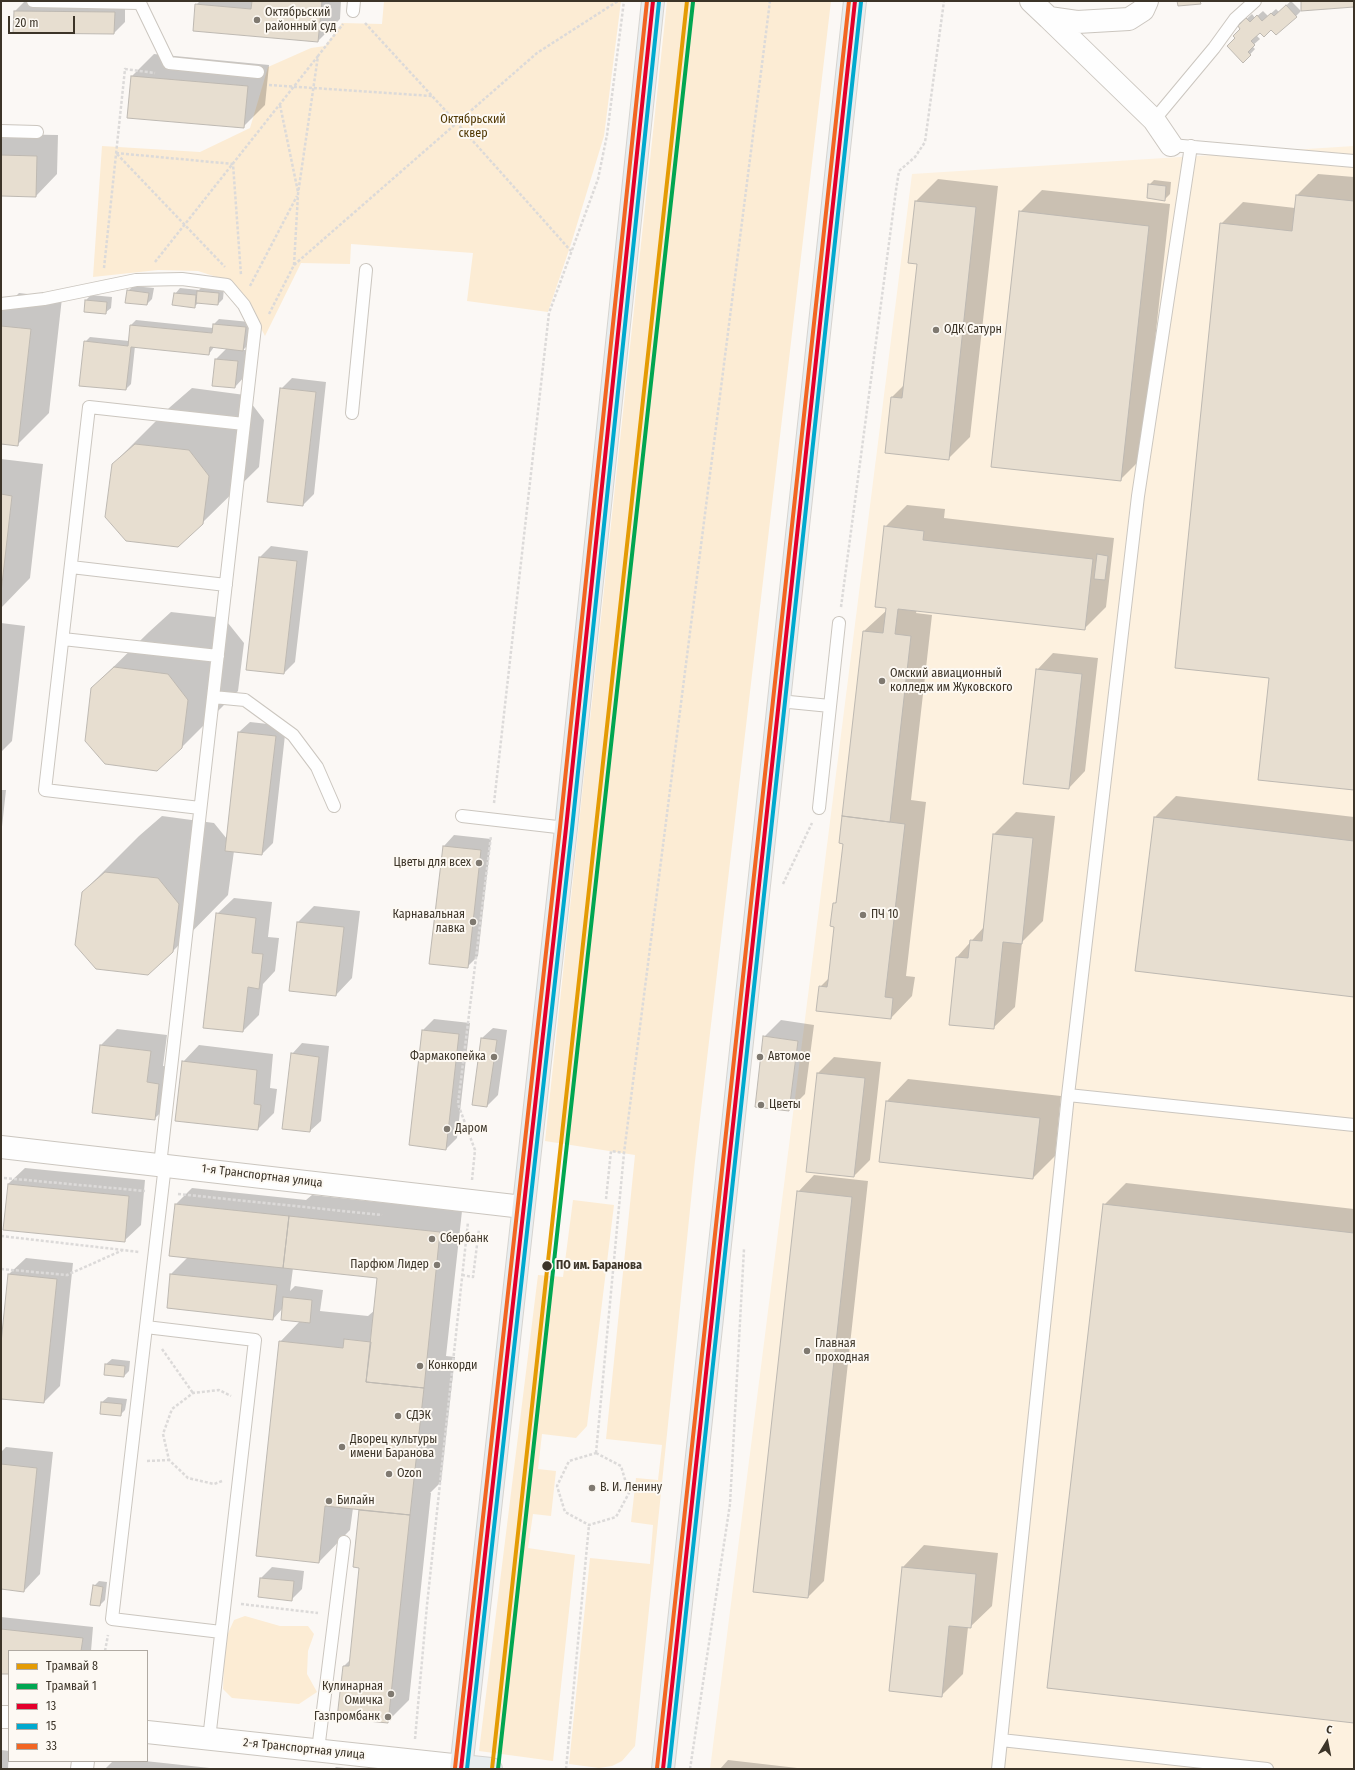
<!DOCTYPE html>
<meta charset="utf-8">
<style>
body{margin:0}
#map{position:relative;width:1355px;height:1770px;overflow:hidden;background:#fbf8f5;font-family:"Fira Sans Condensed",sans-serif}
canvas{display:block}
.frame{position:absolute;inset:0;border:2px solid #3c3428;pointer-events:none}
.legend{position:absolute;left:8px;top:1650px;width:140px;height:112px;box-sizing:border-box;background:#fdf9f3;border:1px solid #b0aaa2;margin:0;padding:5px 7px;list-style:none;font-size:12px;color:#3c3428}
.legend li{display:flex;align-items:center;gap:8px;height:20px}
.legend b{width:20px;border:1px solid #b0aaa2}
.north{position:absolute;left:1307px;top:1722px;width:40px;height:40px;-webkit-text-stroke:3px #fdf9f3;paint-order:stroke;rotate:10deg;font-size:11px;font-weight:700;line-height:16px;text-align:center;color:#3c3428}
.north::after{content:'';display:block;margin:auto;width:14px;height:18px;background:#3c3428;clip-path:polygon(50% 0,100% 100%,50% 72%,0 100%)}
.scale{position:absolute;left:8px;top:16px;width:67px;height:18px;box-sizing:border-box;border:2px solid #3c3428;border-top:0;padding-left:5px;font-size:12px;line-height:14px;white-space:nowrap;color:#3c3428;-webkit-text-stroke:3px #fdf9f3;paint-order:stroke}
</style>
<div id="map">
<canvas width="1355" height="1770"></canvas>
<div class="frame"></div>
<ul class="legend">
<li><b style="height:5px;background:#e49b04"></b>Трамвай 8</li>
<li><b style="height:5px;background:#00a651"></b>Трамвай 1</li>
<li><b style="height:5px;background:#e4002b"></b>13</li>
<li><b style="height:5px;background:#00a9ce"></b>15</li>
<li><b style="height:5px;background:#f26522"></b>33</li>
</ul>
<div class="north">С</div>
<div class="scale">20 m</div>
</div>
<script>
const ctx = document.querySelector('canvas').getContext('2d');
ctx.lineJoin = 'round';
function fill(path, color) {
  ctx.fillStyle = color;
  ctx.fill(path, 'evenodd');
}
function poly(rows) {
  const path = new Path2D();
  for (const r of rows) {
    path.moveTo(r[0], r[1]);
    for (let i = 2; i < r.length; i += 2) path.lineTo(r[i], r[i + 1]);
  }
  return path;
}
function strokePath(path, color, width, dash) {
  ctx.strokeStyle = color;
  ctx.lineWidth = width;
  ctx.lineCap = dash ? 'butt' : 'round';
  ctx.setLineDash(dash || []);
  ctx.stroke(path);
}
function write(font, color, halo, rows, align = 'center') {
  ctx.font = font + ' "Fira Sans Condensed",sans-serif';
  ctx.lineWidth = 4;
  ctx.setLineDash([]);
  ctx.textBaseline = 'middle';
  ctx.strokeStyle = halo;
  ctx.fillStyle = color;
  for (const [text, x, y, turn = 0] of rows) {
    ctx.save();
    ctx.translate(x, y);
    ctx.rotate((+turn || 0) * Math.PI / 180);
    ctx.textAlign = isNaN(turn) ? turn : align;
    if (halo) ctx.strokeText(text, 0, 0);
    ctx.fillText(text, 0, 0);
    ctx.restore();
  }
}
const built = poly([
 [1354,146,1354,1769,710,1769,912,174]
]);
const green = poly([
 [384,1,621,1,604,136,571,244,548,312,467,301,473,253,351,244,350,264,301,263,265,336,248,303,229,281,198,271,158,270,93,277,102,146,200,152,250,128,268,67,311,48,325,46,342,23,382,24],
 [667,1,831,1,695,1161,635,1746,622,1761,612,1766,599,1768,569,1764,590,1558,650,1564,653,1525,631,1522,636,1478,658,1480,662,1445,606,1439,635,1155,545,1141],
 [573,1200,614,1205,587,1426,576,1438,542,1434,538,1469,556,1471,551,1516,533,1514,528,1548,575,1555,553,1761,479,1751,538,1275,563,1277],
 [245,1616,280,1626,308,1626,314,1634,308,1651,307,1674,317,1692,299,1704,232,1698,223,1689,225,1640,234,1620]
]);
const shadow = poly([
 [25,1,125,1,125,22,114,33,15,11],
 [200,1,341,1,340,19,318,41,196,5],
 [1291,1,1301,11,1296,16,1271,29,1260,32,1256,35,1260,39,1252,46,1255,49,1243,62,1237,38,1241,29,1239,26,1252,14,1255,18,1263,11,1268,16,1276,9,1279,12],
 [154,54,269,65,265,105,243,127,129,117,132,76],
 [1,134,58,135,57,174,36,196,1,195],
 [1318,174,1354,177,1354,789,1270,677,1221,224,1243,202,1295,208,1297,195],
 [938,179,998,186,970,437,948,459,886,452,892,397,905,384,918,263,909,262,916,201],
 [1154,180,1171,182,1170,194,1165,199,1149,185],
 [1042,190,1170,204,1142,458,1120,480,1020,212],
 [133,286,154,288,152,299,147,304,128,291],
 [203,286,224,288,223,299,218,304,199,302,194,307,175,294,180,288,199,290],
 [19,293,62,298,49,413,17,445,1,443,1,311],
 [91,295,112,297,111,308,105,313,86,300],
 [219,319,250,322,248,345,243,350,248,350,245,376,235,387,213,385,216,359,227,348,214,347,209,354,135,346,131,384,126,389,85,342,90,337,129,341,131,325,136,320,213,328,214,324],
 [292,378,326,382,314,494,303,505,281,389],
 [192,388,245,395,264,420,259,467,202,523,113,464,169,408],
 [1,459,43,464,30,578,1,608],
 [907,505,945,509,944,518,1114,538,1106,607,1084,629,917,610,916,613,932,615,911,800,926,802,906,976,915,977,912,996,891,1018,820,987,830,977,836,926,834,904,838,900,844,843,840,843,864,631,887,610,885,527],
 [271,546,308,551,295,662,284,673,247,669,260,557],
 [171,612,224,618,244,643,238,691,182,747,92,688,149,632],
 [1,623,25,626,12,741,1,752],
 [1053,653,1098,658,1085,771,1069,788,1037,670],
 [250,722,286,726,273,843,262,854,234,851,228,895,172,952,83,892,139,836,162,816,214,823,227,839,239,732],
 [1,790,6,790,1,836],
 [1176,796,1354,817,1354,996,1154,818],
 [1016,812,1055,816,1043,921,1022,942,1015,1007,993,1028,957,957,984,927,994,834],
 [454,835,491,839,478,956,467,967,444,846],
 [234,898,272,902,268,937,279,938,275,971,263,984,259,1015,243,1031,217,914],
 [314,906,360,911,352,978,336,995,298,922],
 [434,1019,470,1023,457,1138,446,1149,423,1030],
 [781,1020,814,1025,805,1094,789,1110,764,1037],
 [493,1028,507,1030,498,1095,487,1106,482,1038],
 [117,1029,167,1035,163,1066,175,1067,172,1102,155,1118,101,1045],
 [302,1043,329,1046,321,1121,310,1131,292,1054],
 [199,1045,273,1054,270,1088,277,1089,274,1113,258,1129,183,1062],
 [834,1057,881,1062,870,1160,854,1176,807,1171,818,1073],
 [908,1079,1061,1096,1055,1156,1033,1178,887,1101],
 [25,1168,145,1180,141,1225,124,1241,8,1184],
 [814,1175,868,1181,824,1581,808,1597,798,1192],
 [1126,1183,1354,1209,1354,1722,1104,1205],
 [192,1188,306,1200,312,1195,462,1211,446,1356,455,1357,441,1482,430,1493,431,1493,409,1700,387,1722,344,1666,351,1659,360,1567,360,1510,362,1509,353,1508,350,1530,319,1562,280,1342,300,1321,283,1308,273,1319,168,1308,171,1274,188,1257,176,1204],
 [293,1268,378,1277,375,1310,368,1316,320,1311,323,1290,295,1286,290,1291],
 [26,1258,73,1263,60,1386,44,1402,1,1398,1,1353,9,1274],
 [112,1359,130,1361,129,1371,124,1376,106,1364],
 [108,1397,127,1399,125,1410,120,1415,101,1413,102,1402],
 [6,1447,53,1452,40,1574,24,1591,1,1588,1,1452],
 [924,1545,998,1553,992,1606,970,1627,968,1627,963,1674,941,1696,903,1567],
 [272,1567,304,1571,302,1589,292,1599,261,1578],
 [99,1581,107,1582,105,1600,100,1605,94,1586],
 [1,1617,93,1627,91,1651,9,1651,9,1673,1,1673],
 [1,1750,9,1751,8,1769,1,1769],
 [728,1760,806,1769,720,1769],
 [113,1761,145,1761,219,1769,105,1769],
 [336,1767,355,1769,334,1769]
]);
const building = poly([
 [252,1,322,1,318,42,193,31,195,4,251,9,252,1],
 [1177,1,1200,1,1201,4,1178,6,1177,1],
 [1301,1,1354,1,1354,7,1301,11,1301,1],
 [1286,5,1297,17,1276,35,1271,30,1264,37,1260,33,1251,41,1255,45,1248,52,1251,55,1243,63,1227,46,1235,38,1233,36,1240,29,1238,26,1246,18,1250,22,1257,15,1262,21,1271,13,1274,16,1286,5],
 [14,11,115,12,114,34,13,33,14,11],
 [131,76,248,86,244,128,127,118,131,76],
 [1,155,37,156,36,197,1,196,1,155],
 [1148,184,1166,186,1165,201,1147,198,1148,184],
 [1296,195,1354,201,1354,790,1258,780,1269,678,1175,668,1220,223,1292,231,1296,195],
 [915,201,976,207,949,460,885,453,891,397,902,398,917,264,908,263,915,201],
 [1019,211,1149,226,1121,481,991,467,1019,211],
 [127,290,149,293,147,305,125,303,127,290],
 [197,291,219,293,218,305,196,303,197,291],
 [174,293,196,295,195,308,172,305,174,293],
 [85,300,107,302,106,314,84,312,85,300],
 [213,324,246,327,243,351,210,347,209,355,131,347,126,390,79,386,84,341,128,346,130,325,212,333,213,324],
 [1,326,31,329,18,446,1,444,1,326],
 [215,359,238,361,235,388,212,386,215,359],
 [280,388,316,392,303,506,267,502,280,388],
 [135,444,189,450,209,476,203,524,178,547,126,541,105,517,112,464,135,444],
 [1,494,12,496,1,593,1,494],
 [884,526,924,531,923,540,1093,559,1085,630,898,609,895,634,911,636,890,822,842,816,863,631,883,633,886,608,875,607,884,526],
 [1097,554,1108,556,1105,580,1094,579,1097,554],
 [259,557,297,561,284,674,246,670,259,557],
 [114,667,168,674,188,700,182,748,157,771,105,764,85,741,91,688,114,667],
 [1036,669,1082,674,1069,789,1023,784,1036,669],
 [238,732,276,736,262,855,225,851,238,732],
 [842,816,905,824,885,997,893,998,891,1019,816,1011,819,986,827,987,828,981,834,927,830,926,833,903,836,903,843,844,839,843,842,816],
 [1154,817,1354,841,1354,997,1135,971,1154,817],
 [993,834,1033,838,1022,944,1003,942,994,1029,949,1025,956,957,968,958,970,940,982,941,993,834],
 [443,846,481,850,468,968,429,964,443,846],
 [105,872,158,878,179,904,173,952,148,975,96,969,75,945,82,892,105,872],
 [216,913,256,918,252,953,263,954,259,989,248,987,243,1032,203,1028,216,913],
 [297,922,344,927,336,996,289,991,297,922],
 [422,1030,459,1034,446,1150,409,1145,422,1030],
 [763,1036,798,1041,789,1111,755,1107,763,1036],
 [481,1038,497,1040,487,1107,472,1105,481,1038],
 [100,1045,151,1051,147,1082,159,1084,155,1120,92,1113,100,1045],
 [291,1053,319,1057,310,1132,282,1129,291,1053],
 [182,1061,257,1070,254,1104,261,1105,258,1130,175,1121,182,1061],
 [817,1073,865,1078,854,1177,806,1172,817,1073],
 [886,1101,1040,1118,1033,1179,879,1162,886,1101],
 [8,1184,129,1196,125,1242,3,1230,8,1184],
 [797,1191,852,1197,808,1598,753,1592,797,1191],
 [175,1204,289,1216,283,1268,169,1256,175,1204],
 [1103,1204,1354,1233,1354,1723,1047,1688,1103,1204],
 [289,1216,440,1232,424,1388,366,1382,377,1278,283,1268,289,1216],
 [8,1274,57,1279,44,1403,1,1399,1,1343,8,1274],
 [170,1274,277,1285,273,1320,167,1308,170,1274],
 [283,1297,312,1300,310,1323,281,1320,283,1297],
 [344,1339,371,1342,366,1382,424,1388,410,1515,325,1506,319,1563,256,1556,279,1341,343,1348,344,1339],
 [105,1364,125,1366,124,1377,104,1375,105,1364],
 [101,1402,122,1404,121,1416,100,1414,101,1402],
 [1,1464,37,1468,24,1592,1,1589,1,1464],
 [359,1510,410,1515,388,1723,337,1718,343,1666,349,1666,359,1568,353,1567,359,1510],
 [902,1567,976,1574,971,1628,949,1626,942,1697,889,1691,902,1567],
 [260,1578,294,1581,292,1601,258,1597,260,1578],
 [93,1585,103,1587,100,1606,90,1605,93,1585],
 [1,1629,83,1638,81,1651,9,1651,9,1674,1,1674,1,1629]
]);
const path = poly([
 [365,23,456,122,571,251],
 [269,85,432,96],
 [280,105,298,192],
 [116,153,233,164,241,275],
 [117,154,225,267],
 [155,262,318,56],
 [294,265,298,194,318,56,343,24],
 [104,268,125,69,155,73],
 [250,286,297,196],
 [269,314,294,265,537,53,618,1],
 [841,607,896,190,899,171,915,157,925,142,944,1],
 [494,803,549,313,598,179,607,135,624,1],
 [783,884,812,823],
 [4,1178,145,1191],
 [472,1180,475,1150,458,1104,491,836],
 [178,1194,382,1215],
 [606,1199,611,1151,624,1153],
 [1,1236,123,1250],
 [1,1269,67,1275,123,1250,139,1252],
 [462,1275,473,1277,479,1229],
 [162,1349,193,1393],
 [596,1453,624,1153,770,1],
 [596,1453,621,1466,629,1493,616,1517,589,1525,565,1512,557,1486,569,1461,596,1453],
 [147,1461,169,1460],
 [222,1481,214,1484,188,1478,169,1460,163,1434,172,1409,193,1393,219,1390,231,1396],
 [241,1604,318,1613],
 [105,1651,108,1635],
 [415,1739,427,1605,468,1222],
 [566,1769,589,1525],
 [690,1769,730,1504,744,1249]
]);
const service = poly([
 [33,1,140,3,140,1],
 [140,3,169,63,258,72],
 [353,11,354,1],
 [1154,120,1214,48,1235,19,1255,1],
 [1,131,37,132],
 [1171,145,1354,161],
 [1,304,44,299,136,280,182,279,227,285,244,305,255,327,160,1165],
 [352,413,366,270],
 [71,567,226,585],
 [63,639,218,656],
 [213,697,245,700,293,735,317,767,334,806],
 [779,701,830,706],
 [200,808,45,790,89,407,244,424],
 [819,808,839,623],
 [462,816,566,828],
 [1068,1095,1354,1125],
 [165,1165,146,1327,255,1340,209,1739],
 [146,1327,112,1619,221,1632],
 [1001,1740,1267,1769],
 [318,1750,344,1542],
 [998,1769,1068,1095,1138,496,1191,146]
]);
const minor = poly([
 [1031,1,1049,18,1077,22,1129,19,1143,10,1147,1],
 [1049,18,1154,120,1171,145],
 [82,1769,83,1761]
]);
const tertiary = poly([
 [1,1147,523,1207],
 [1,1717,9,1717],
 [147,1732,462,1766]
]);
const primary = poly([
 [462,1766,491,1769],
 [461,1769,566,828,653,1],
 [663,1769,855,1]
]);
const bus1 = poly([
 [461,1769,566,828,653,1],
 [663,1769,855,1]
]);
const bus2 = poly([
 [467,1769,572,829,659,2],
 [669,1769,861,2]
]);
const bus3 = poly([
 [455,1768,560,827,647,1],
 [657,1768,849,1]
]);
const tram1 = poly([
 [492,1769,687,1]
]);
const tram2 = poly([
 [498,1769,693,2]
]);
const markers = [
 [257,20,4,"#7f7970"],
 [936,330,4,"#7f7970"],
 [882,681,4,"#7f7970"],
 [479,863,4,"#7f7970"],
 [863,915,4,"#7f7970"],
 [473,922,4,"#7f7970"],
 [494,1057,4,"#7f7970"],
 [760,1057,4,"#7f7970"],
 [761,1105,4,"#7f7970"],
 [447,1129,4,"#7f7970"],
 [432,1239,4,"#7f7970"],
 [437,1265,4,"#7f7970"],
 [547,1266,5.5,"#3c3428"],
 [807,1351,4,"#7f7970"],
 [420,1366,4,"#7f7970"],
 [398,1416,4,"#7f7970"],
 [342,1447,4,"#7f7970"],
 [389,1474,4,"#7f7970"],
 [592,1488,4,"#7f7970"],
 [329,1501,4,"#7f7970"],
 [391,1694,4,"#7f7970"],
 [388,1717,4,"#7f7970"]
];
const poiNames = [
 ["Октябрьский",265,13],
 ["районный суд",265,27],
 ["ОДК Сатурн",944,330],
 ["Омский авиационный",890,674],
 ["колледж им Жуковского",890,688],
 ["Цветы для всех",471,863,"right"],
 ["Карнавальная",465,915,"right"],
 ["лавка",465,929,"right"],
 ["ПЧ 10",871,915],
 ["Фармакопейка",486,1057,"right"],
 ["Автомое",768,1057],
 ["Цветы",769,1105],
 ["Даром",455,1129],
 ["Сбербанк",440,1239],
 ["Парфюм Лидер",429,1265,"right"],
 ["Главная",815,1344],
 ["проходная",815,1358],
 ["Конкорди",428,1366],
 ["СДЭК",406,1416],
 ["Дворец культуры",350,1440],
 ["имени Баранова",350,1454],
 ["Ozon",397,1474],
 ["В. И. Ленину",600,1488],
 ["Билайн",337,1501],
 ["Кулинарная",383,1687,"right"],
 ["Омичка",383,1701,"right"],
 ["Газпромбанк",380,1717,"right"]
];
const parkNames = [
 ["Октябрьский",473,120],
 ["сквер",473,134]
];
const streetNames = [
 ["1-я Транспортная улица",262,1176,7],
 ["2-я Транспортная улица",304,1749,6]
];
const stopNames = [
 ["ПО им. Баранова",556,1266]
];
fill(built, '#fdf1df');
fill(green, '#fcecd4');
fill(shadow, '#0003');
fill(building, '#e7ded0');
strokePath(building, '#beb9b2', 1);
strokePath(service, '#cbc6bf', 14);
strokePath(minor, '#cbc6bf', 24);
strokePath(tertiary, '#cbc6bf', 24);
strokePath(primary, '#d6d4d0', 24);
strokePath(path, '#dcdad9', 2.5, [3, 2]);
strokePath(service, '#fefefe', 12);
strokePath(minor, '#fefefe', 22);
strokePath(tertiary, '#fefefe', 22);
strokePath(primary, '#e8edef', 22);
strokePath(bus1, '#e4002b', 4);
strokePath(bus2, '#00a9ce', 4);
strokePath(bus3, '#f26522', 4);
strokePath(tram1, '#e49b04', 4);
strokePath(tram2, '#00a651', 4);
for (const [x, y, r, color] of markers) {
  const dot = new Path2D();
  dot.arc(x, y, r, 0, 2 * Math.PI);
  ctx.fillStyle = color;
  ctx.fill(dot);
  strokePath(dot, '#fdf9f3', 1.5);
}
write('12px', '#3c3428', '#fdf9f3', poiNames, 'left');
write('12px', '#4f3600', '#fdf9f3', parkNames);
write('12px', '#3c3428', '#fdf9f3', streetNames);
write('bold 12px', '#3c3428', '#fdf9f3', stopNames, 'left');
</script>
